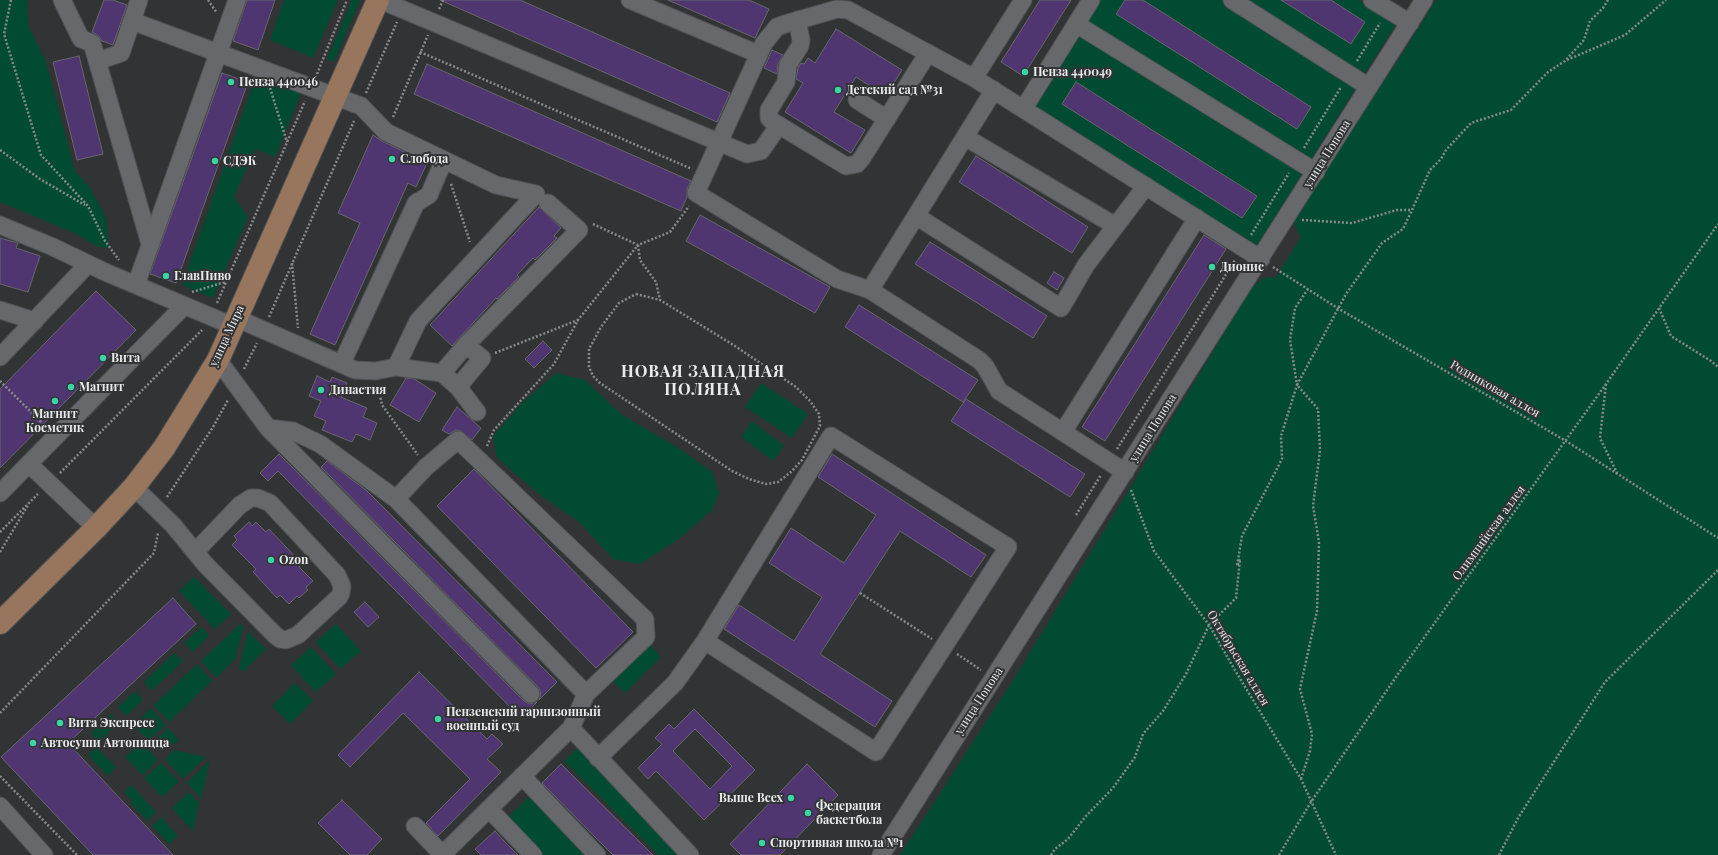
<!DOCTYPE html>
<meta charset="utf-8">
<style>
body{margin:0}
canvas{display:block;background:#313335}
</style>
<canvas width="1718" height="855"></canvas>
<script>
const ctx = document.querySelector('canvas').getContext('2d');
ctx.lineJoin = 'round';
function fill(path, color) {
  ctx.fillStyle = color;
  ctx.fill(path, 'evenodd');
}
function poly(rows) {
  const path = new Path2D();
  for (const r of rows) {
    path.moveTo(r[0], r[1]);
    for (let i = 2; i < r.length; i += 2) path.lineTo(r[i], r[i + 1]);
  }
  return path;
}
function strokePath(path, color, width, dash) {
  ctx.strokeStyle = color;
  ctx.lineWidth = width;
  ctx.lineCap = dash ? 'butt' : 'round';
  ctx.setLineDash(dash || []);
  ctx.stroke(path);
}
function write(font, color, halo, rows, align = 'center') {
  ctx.font = font + ' "Playfair Display",serif';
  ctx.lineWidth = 4;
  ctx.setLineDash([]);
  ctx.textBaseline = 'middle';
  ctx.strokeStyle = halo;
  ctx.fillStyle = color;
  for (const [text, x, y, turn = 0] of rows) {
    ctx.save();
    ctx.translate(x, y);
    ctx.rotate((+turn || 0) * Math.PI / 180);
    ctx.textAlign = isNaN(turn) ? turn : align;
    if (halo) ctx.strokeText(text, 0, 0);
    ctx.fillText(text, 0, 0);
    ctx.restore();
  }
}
const green = poly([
 [0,0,27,0,28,25,46,62,75,171,89,186,106,217,109,248,99,247,76,234,0,202],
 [284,0,338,0,313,58,270,40],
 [352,0,360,0,334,62,327,59],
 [1098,0,1358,0,1396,24,1256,247,1032,107],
 [1436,0,1718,0,1718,855,900,855,1012,682,1251,289,1263,278,1276,277,1301,237,1295,226,1295,219,1300,206,1399,59],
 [257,73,302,91,275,157,255,149,234,197,248,217,213,298,182,285],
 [556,373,585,380,621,414,683,451,712,472,719,493,712,510,680,538,640,564,613,559,580,523,540,495,497,458,493,436,522,403],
 [761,383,808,414,792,438,745,407],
 [752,421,784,446,773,461,741,437],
 [194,577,231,614,215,629,179,591],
 [336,624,361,651,340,669,316,642],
 [239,625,244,625,235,659,216,678,201,661],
 [201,627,209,635,193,652,184,643],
 [248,631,266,649,243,672,239,668],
 [649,644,661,657,625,693,612,680],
 [311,647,336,674,315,692,291,665],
 [174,653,183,661,152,691,144,682],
 [197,664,212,681,169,722,154,705],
 [295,683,313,701,290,724,272,706],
 [135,691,143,700,126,716,118,707],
 [151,708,166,725,151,738,145,737,133,725],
 [111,714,119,722,99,742,91,733],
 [168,728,179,740,174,744,156,740],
 [141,742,158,760,142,775,125,757],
 [96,747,116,767,108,776,88,755],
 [579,747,682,855,658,855,564,761],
 [174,750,206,757,183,779,165,759],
 [210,760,201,798,187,783],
 [161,763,179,782,162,797,144,778],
 [131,785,156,812,147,821,130,802,132,800,124,792],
 [189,792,199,803,193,831,172,808],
 [532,794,591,855,540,855,506,819],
 [161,817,178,836,169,844,152,826]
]);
const building = poly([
 [104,0,113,0,127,5,113,45,102,41,99,36,92,32,104,0],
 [247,0,275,0,258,50,233,41,247,0],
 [440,0,520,0,730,93,717,122,440,0],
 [668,0,749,0,769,9,755,38,668,0],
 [1040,0,1071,0,1023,76,1001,62,1040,0],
 [1125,0,1143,0,1311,107,1297,129,1116,14,1125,0],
 [1281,0,1331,0,1365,22,1351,44,1281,0],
 [836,29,902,70,886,96,856,77,834,112,865,130,851,153,785,112,803,83,796,79,798,68,801,63,804,64,808,58,815,63,836,29],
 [772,50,783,55,778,64,777,74,764,68,772,50],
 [79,56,103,154,77,160,53,62,79,56],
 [427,64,691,181,687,189,687,197,681,211,414,94,427,64],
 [222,73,248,82,176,283,150,274,222,73],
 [1076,82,1257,196,1242,218,1062,104,1076,82],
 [373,135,382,141,427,163,416,187,408,183,335,345,310,334,360,223,338,213,373,135],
 [976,156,1088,227,1072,253,959,182,976,156],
 [539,207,561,228,554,236,557,238,535,260,533,258,517,275,519,277,497,299,496,298,452,346,430,325,539,207],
 [700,215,830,287,815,313,686,241,700,215],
 [1204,235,1226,249,1105,441,1082,427,1204,235],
 [0,238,18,243,16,248,40,256,28,292,0,284,0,238],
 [930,242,1047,316,1033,338,915,264,930,242],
 [1054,272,1064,278,1057,290,1047,283,1054,272],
 [96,291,136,330,0,468,0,389,96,291],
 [859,305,978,380,963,402,845,327,859,305],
 [543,341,552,350,534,368,525,359,543,341],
 [317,376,330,382,332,377,347,383,341,397,367,408,363,417,377,423,370,440,356,434,352,442,322,430,326,421,314,416,321,401,309,396,317,376],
 [406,378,414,379,436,393,419,422,390,405,406,378],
 [966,399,1085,474,1070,497,951,421,966,399],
 [457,407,481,428,472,440,461,431,456,430,449,434,442,430,457,407],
 [279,454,524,701,529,704,537,702,521,718,278,471,268,481,260,473,279,454],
 [832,454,986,555,971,577,900,531,820,654,892,701,875,727,724,629,739,605,794,641,822,597,769,563,791,528,844,563,876,515,818,477,832,454],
 [327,461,366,490,557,682,539,700,541,692,538,687,321,467,327,461],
 [474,469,633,632,596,668,437,506,474,469],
 [249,522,252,526,256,522,266,532,269,529,302,564,299,567,313,581,306,587,308,590,299,598,297,596,289,604,280,595,277,598,253,572,256,569,232,545,237,540,234,536,249,522],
 [173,598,196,624,68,743,173,855,93,855,1,757,173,598],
 [365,602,379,617,368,627,354,612,365,602],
 [419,672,487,739,492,734,503,744,487,759,501,772,438,836,426,823,470,779,403,713,350,767,338,755,419,672],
 [694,709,755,770,704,820,656,771,648,779,638,768,662,744,655,738,669,724,674,729,694,709],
 [695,729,732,766,710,789,673,751,695,729],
 [561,764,653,855,613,855,595,837,542,783,561,764],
 [807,764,838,795,780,855,741,855,730,844,807,764],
 [342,800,382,839,367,855,350,855,318,823,342,800],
 [495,831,505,842,518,855,481,855,475,849,495,831]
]);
const path = poly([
 [11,0,4,34,41,155,88,206,105,241,119,260],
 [208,0,217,13],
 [439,9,443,0],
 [420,52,692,169],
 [1567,60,1625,35,1666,0],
 [1357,61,1380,23],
 [317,74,347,0],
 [270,88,287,142],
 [366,93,397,22],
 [393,117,428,35],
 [1304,148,1341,87],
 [0,150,40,179,85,205],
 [451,184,470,242],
 [1302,220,1352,223,1397,210,1412,210,1430,170,1441,159,1446,150,1471,123,1511,110,1548,72,1565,61,1584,40,1590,21,1603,8,1608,0],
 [593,224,638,245,670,232,689,206],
 [1251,235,1289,173],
 [638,245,640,260,656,282,660,300],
 [292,263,298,328],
 [1273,267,1339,309,1566,441,1718,538],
 [192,292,225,282],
 [636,294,660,300,735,346,796,387,810,401,819,414,820,426,802,460,791,472,778,482,766,484,749,479,732,471,600,383,593,376,589,367,589,349,601,327,619,303,636,294],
 [217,303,305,101],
 [1659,308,1671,336,1711,361,1718,367],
 [269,317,354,121],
 [495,353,578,320],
 [244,369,257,343],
 [0,381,45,426],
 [1606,384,1600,438,1617,473],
 [378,386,382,405,418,455],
 [487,446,494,430,554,364,578,320,638,245],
 [1117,449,1235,260],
 [60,473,202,330],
 [1131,490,1154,551,1209,625,1236,672,1301,779,1336,855],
 [167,497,213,427,228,400],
 [1076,515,1101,475],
 [0,532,38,494],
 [0,552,28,505],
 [860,593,932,639],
 [957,654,981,670],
 [0,713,154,553,158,533],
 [0,776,77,855],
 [1301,779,1310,751,1312,734,1300,689,1317,611,1319,542,1313,506,1320,450,1318,409,1297,385,1346,294,1382,243,1403,229,1412,210],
 [1051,855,1055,849,1068,839,1086,816,1113,788,1135,757,1143,734,1163,711,1186,674,1209,625,1236,598,1240,559,1237,566,1242,536,1282,459,1281,436,1297,385,1290,340,1295,308,1308,289],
 [1279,855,1311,802,1398,674,1606,384,1718,224],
 [1499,855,1518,818,1605,682,1718,570]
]);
const minor = poly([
 [62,0,81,39,92,43,150,244],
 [380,0,747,154,761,151,779,125],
 [630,0,758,54],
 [1232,0,1369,87],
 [1372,0,1410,23],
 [797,20,801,40,800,46,788,65,786,82,769,110,769,118,772,121,846,166,857,164,862,158,928,53],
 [132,21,361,106,386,132,496,185,536,194],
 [1076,24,1316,172],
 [98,61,121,53,139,0],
 [974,78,1023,0],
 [857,100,887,119],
 [1024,108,1091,0],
 [965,137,1114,225],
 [916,216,1061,308,1086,265,1146,186],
 [0,225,53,247,105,272,233,326],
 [136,285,237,0],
 [870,290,994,90],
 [0,310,35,321],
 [236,318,355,370,375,371,396,367,442,373,466,345,579,230,548,203],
 [0,357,88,264],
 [218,360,268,428,531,694],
 [342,363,416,203,429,195,444,160],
 [396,367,418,321,536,194],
 [442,373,458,387,482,358,466,345],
 [458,387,477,412],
 [268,428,293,431,320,444,396,499,586,694],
 [1063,432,1197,218],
 [29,464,96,528],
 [1125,472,999,391,985,366,979,360,870,290,837,279,696,193,764,43,777,27,785,24,837,9,848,10,974,78,1261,259],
 [134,487,173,525,195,552,206,565,275,635,280,639,286,640,298,635,339,597,341,593,342,586,337,575,270,503,258,498,251,498,240,505,195,552],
 [0,493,184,306],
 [396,499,426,467,458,440,645,619,646,637,586,694,571,728,442,855],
 [571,728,690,855],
 [598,758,675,683,705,641,831,436,1008,547,876,752,705,641],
 [522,776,597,855],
 [0,806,44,855],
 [489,809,533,855],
 [415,826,443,855],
 [881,855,1424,0]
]);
const major = poly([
 [0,623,96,528,134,487,164,448,185,414,218,360,378,0]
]);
const markers = [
 [1025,72,4,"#3bd4a4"],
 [231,82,4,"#3bd4a4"],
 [838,90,4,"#3bd4a4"],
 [392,159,4,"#3bd4a4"],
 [215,161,4,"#3bd4a4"],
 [1212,267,4,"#3bd4a4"],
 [166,276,4,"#3bd4a4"],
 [103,358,4,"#3bd4a4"],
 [71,387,4,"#3bd4a4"],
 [321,390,4,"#3bd4a4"],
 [55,401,4,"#3bd4a4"],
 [271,560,4,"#3bd4a4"],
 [438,719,4,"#3bd4a4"],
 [60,723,4,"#3bd4a4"],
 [33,743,4,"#3bd4a4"],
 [791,798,4,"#3bd4a4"],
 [808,813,4,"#3bd4a4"],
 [762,843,4,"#3bd4a4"]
];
const poiNames = [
 ["Пенза 440049",1033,72],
 ["Пенза 440046",239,82],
 ["Детский сад №31",846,90],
 ["Слобода",400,159],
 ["СДЭК",223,161],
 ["Дионис",1220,267],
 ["ГлавПиво",174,276],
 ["Вита",111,358],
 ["Магнит",79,387],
 ["Династия",329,390],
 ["Магнит",55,414,"center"],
 ["Косметик",55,428,"center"],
 ["Ozon",279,560],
 ["Пензенский гарнизонный",446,712],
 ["военный суд",446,726],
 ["Вита Экспресс",68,723],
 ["Автосуши Автопицца",41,743],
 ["Выше Всех",783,798,"right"],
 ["Федерация",816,806],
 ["баскетбола",816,820],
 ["Спортивная школа №1",770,843]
];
const streetNames = [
 ["улица Попова",1327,154,-58],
 ["улица Мира",227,336,-65],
 ["Родниковая аллея",1495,389,30],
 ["улица Попова",1153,428,-58],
 ["Олимпийская аллея",1489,533,-54],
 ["Октябрьская аллея",1238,658,59],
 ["улица Попова",979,701,-57]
];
const districtNames = [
 ["НОВАЯ ЗАПАДНАЯ",703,372],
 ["ПОЛЯНА",703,390]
];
fill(green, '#004b32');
fill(building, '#4f3670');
strokePath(building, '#676669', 1);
strokePath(minor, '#4f5152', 19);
strokePath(major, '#4f5152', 24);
strokePath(path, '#888a8b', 2.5, [2, 2]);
strokePath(minor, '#66686b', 17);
strokePath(major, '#98755d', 22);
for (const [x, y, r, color] of markers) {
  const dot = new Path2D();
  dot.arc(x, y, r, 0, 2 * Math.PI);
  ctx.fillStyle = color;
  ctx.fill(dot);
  strokePath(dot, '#313335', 1.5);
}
write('bold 12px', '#eaebec', '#313335', poiNames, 'left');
write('12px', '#eaebec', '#313335', streetNames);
ctx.letterSpacing = '1px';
write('bold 16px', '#eaebec', '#313335', districtNames);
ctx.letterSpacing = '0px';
</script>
